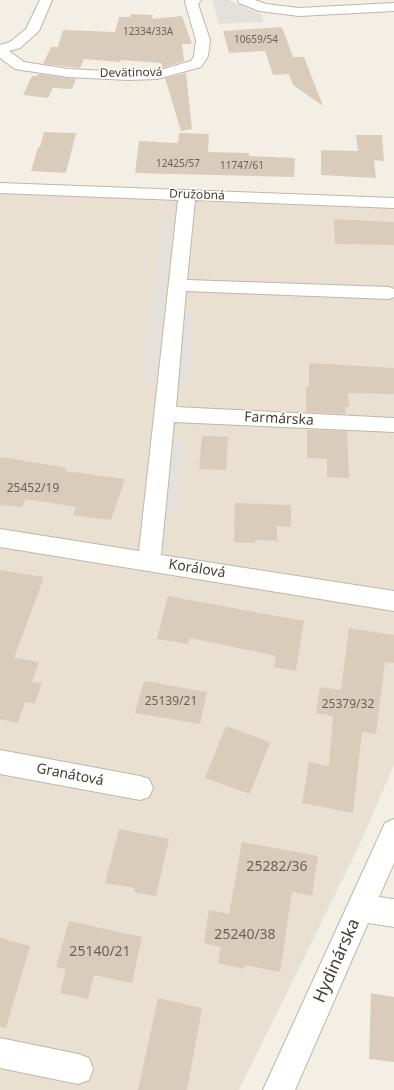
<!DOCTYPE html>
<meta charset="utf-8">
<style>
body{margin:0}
canvas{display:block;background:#f4efe4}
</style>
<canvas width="394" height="1090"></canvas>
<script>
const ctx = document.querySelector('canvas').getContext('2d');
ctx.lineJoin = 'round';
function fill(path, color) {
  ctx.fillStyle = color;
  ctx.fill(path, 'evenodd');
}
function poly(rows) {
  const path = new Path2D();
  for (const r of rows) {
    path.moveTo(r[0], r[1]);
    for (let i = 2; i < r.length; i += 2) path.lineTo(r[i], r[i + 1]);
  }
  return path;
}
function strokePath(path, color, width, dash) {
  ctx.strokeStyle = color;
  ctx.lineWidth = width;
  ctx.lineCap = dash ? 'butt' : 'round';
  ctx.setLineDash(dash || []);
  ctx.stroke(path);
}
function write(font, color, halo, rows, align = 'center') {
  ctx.font = font + ' "Noto Sans",sans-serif';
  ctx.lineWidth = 3;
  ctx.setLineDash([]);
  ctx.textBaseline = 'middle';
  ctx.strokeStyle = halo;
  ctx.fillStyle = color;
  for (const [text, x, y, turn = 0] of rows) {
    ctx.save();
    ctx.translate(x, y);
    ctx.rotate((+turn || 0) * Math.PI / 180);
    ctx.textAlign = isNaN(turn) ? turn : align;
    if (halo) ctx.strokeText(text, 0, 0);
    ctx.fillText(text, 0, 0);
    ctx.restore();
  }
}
const residential = poly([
 [0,194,153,199,394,209,394,765,358,848,239,1090,0,1090]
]);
const parking = poly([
 [212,0,229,0,262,15,263,22,219,24],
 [163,221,173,221,154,382,143,381],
 [184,310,194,311,188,385,177,385],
 [172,438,183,438,177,513,166,512]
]);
const building = poly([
 [131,14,153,15,152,19,182,16,192,44,182,44,184,61,162,68,161,63,121,60,120,62,84,59,80,68,43,64,51,47,58,47,63,30,115,32,119,17,130,17],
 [282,27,293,57,304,57,323,106,293,85,289,74,273,75,265,51,229,53,223,31],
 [186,73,192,129,181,131,165,78],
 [38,74,68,78,76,79,72,89,53,88,48,98,23,95,32,76,37,76],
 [44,132,76,133,66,173,31,171,38,147,40,147],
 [179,133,209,134,208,152,249,153,249,156,295,158,294,177,135,173,139,141,178,143],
 [356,135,382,135,384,161,374,160,376,178,321,175,321,150,358,151],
 [334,219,394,222,394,245,335,244],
 [309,363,394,368,394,394,348,393,349,407,345,407,346,414,306,412,306,386,309,387],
 [307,430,347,431,349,478,327,477,327,459,307,458],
 [202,436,228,437,226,470,199,469],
 [0,457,67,468,65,471,125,479,111,520,73,515,76,507,26,499,22,507,0,505],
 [235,503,291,505,291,527,277,526,277,541,255,540,255,543,234,542],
 [0,570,44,577,14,658,39,662,32,682,42,683,35,703,25,702,18,723,0,719],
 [168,596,304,621,296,671,274,667,276,656,190,638,188,644,157,639],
 [349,628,394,635,394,663,385,662,376,734,362,732,353,813,302,803,309,762,329,766,333,716,316,713,320,687,341,690],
 [144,681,207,692,200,724,135,713],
 [226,726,270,742,250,794,205,778],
 [119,829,169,839,156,896,134,892,135,888,105,883],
 [242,842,318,856,312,896,292,892,280,972,245,965,244,969,218,963,221,947,204,943,209,910,229,914],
 [69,921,142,937,132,983,94,975,88,999,60,993,66,969,56,967],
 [0,938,30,946,6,1028,0,1027],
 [371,993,394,997,394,1062,369,1059],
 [158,998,202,1008,187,1090,138,1090]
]);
const minor = poly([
 [40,0,52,0,39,31,20,48,9,51,24,62,68,69,128,72,157,71,191,61,194,56,196,40,185,2,186,0,201,0,198,4,210,40,208,56,201,67,157,79,128,80,68,77,15,69,0,58,0,45,10,42,26,29,40,0],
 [238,0,255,0,266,4,299,8,394,3,394,11,299,16,259,11,239,3,238,0],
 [0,183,394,198,394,208,195,200,187,280,389,287,394,289,394,297,389,299,186,291,176,407,394,418,394,432,174,422,161,555,394,591,394,611,0,547,0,529,139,551,178,200,0,193,0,183],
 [0,750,140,776,149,779,153,788,149,797,140,800,0,774,0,750],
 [394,819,394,863,379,897,394,899,394,927,368,923,295,1090,263,1090,385,823,394,819],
 [0,1038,78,1054,89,1058,93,1069,89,1080,78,1084,0,1068,0,1038]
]);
const farNumbernames = [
 ["12334/33A",148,32],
 ["10659/54",256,40],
 ["12425/57",178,164],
 ["11747/61",242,166]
];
const farStreetnames = [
 ["Devätinová",131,73,-1],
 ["Družobná",197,195,2]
];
const numberNames = [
 ["25452/19",33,489],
 ["25139/21",171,702],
 ["25379/32",348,705]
];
const streetNames = [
 ["Farmárska",279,419,3],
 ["Korálová",197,569,9],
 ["Granátová",70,775,11]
];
const nearNumbernames = [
 ["25282/36",277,867],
 ["25240/38",245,935],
 ["25140/21",100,952]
];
const nearStreetnames = [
 ["Hydinárska",337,961,-66]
];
fill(residential, '#e9e0d2');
fill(parking, '#e4e1dd');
fill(building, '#daccbb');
strokePath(minor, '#c1b6a6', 2);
fill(minor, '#fff');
write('10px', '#6c6255', null, farNumbernames);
write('12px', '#473e33', '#fff', farStreetnames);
write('12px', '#6c6255', null, numberNames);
write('14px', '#473e33', '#fff', streetNames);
write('14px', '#6c6255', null, nearNumbernames);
write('17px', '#473e33', '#fff', nearStreetnames);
</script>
